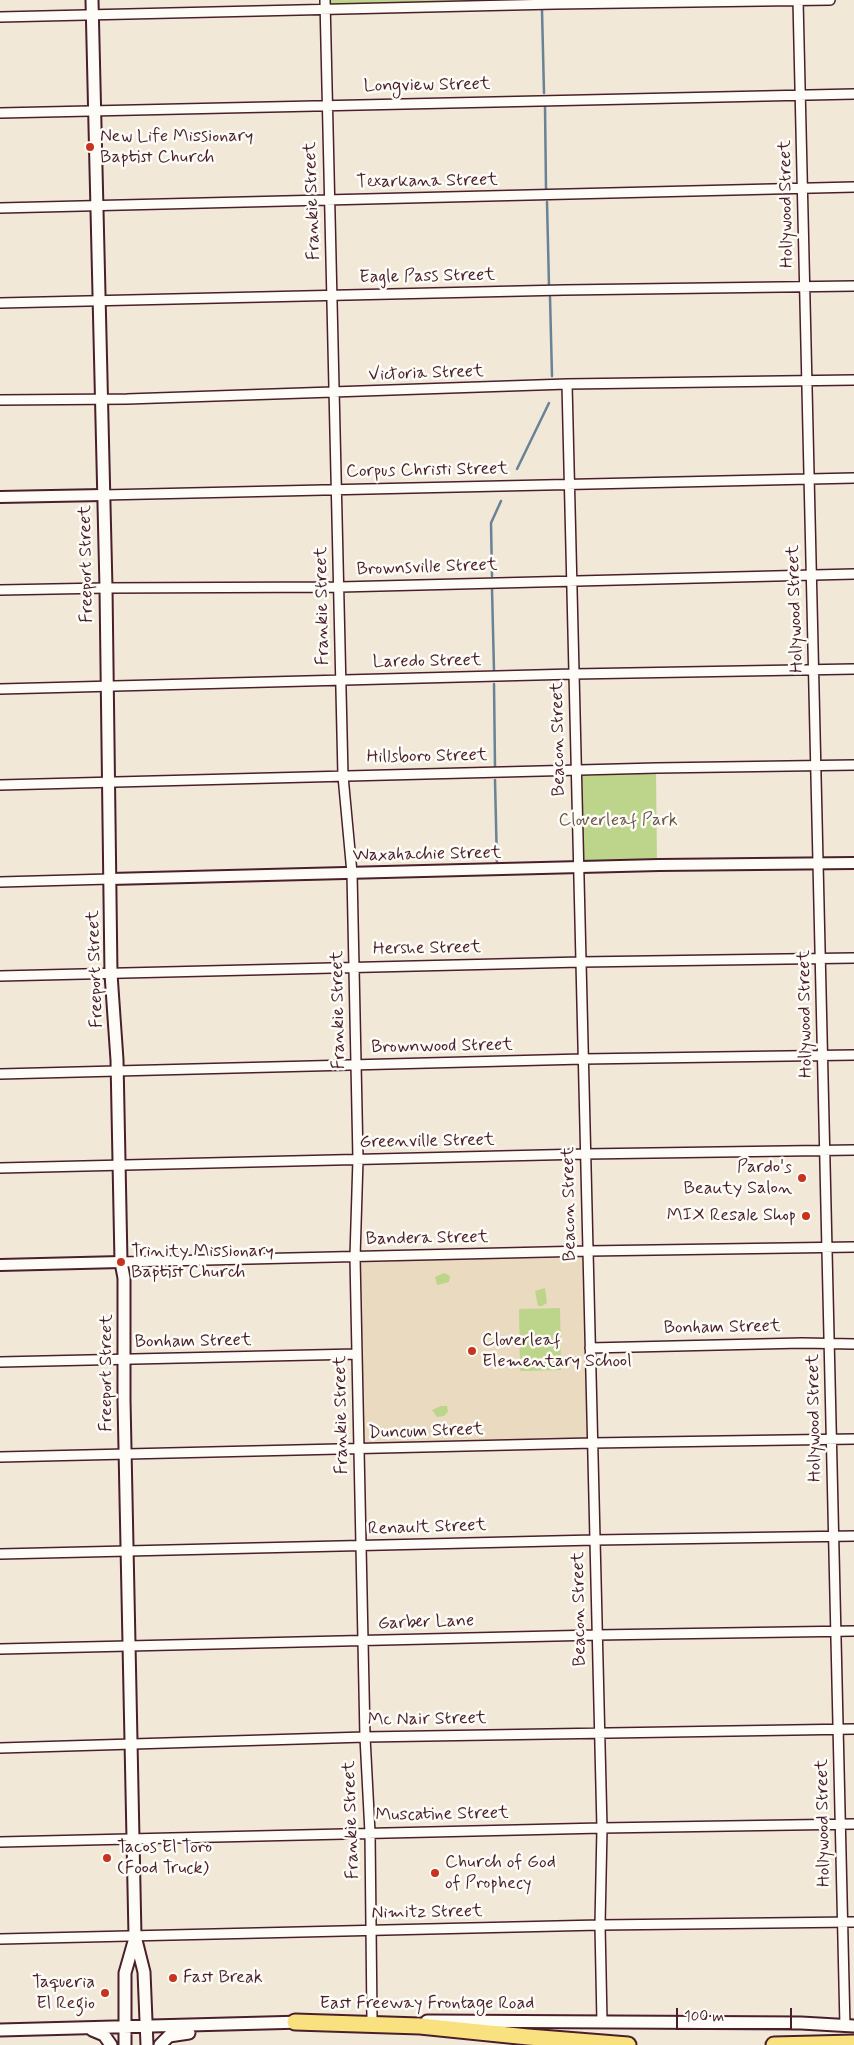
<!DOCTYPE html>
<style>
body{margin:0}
#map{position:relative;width:854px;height:2045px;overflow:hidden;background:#f2e8d7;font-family:Mynerve,sans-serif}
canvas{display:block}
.scale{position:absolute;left:676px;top:2008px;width:116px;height:22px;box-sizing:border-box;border:2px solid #4a1f2b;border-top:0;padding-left:6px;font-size:15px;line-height:18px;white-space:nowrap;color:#4a1f2b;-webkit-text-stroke:4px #fdfcf7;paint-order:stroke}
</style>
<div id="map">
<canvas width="854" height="2045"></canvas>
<div class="scale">100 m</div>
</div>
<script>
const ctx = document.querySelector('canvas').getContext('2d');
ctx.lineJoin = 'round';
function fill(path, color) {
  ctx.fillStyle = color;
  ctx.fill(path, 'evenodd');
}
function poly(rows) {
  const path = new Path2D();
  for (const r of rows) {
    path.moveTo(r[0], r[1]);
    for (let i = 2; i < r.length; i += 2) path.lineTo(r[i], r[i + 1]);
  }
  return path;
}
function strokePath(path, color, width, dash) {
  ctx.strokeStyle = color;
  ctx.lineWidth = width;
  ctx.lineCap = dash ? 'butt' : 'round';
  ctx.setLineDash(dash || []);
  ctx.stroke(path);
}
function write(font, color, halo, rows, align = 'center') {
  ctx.font = font + ' Mynerve,sans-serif';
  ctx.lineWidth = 5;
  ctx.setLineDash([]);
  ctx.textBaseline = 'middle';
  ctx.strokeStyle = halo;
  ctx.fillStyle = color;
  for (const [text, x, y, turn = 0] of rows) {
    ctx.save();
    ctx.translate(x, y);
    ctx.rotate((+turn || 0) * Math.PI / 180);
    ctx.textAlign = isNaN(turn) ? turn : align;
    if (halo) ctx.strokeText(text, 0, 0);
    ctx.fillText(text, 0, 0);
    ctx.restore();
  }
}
const built = poly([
 [582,1256,587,1440,361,1446,358,1261]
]);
const green = poly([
 [328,0,535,0,333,5],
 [656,773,657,862,580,863,578,779,582,776],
 [444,1273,450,1276,449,1282,437,1285,435,1277],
 [545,1288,547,1303,542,1306,538,1306,535,1291],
 [560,1308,561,1370,520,1371,519,1309],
 [441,1406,447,1406,448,1412,444,1416,437,1417,432,1410]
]);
const stream = poly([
 [542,10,544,93],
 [545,106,546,189],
 [547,202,549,286],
 [550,297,552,376],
 [517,469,549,403],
 [492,576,491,523,501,501],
 [492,589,494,671],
 [494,684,495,767],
 [495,780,497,866]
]);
const minor = poly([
 [325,0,343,776,352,873,358,1159,355,1257,357,1354,365,1737,370,1833,372,2020],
 [798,0,845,2026],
 [0,17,555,4,830,0],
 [0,113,854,94],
 [0,208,854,187],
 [0,303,564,290,854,286],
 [567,384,602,1828,600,1925,602,2022],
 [0,400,127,399,567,384,854,380],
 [103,495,854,478],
 [0,590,106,588,340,587,854,574],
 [0,689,574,674,854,669],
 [0,785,657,768,854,765],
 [0,882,110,879],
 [0,976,581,962,854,958],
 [0,1074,583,1059,854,1055],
 [0,1168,585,1154,854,1150],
 [121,1262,588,1251,854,1247],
 [590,1348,802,1343,854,1344],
 [0,1362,357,1354],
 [0,1457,592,1443,854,1439],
 [0,1554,595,1540,854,1536],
 [0,1649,597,1635,854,1631],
 [0,1748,365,1737,854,1729],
 [0,1842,602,1828,854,1824],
 [0,1939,600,1925,854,1922]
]);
const tertiary = poly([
 [0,497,103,495],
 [110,879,659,865,854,863],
 [0,1265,121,1262]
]);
const secondary = poly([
 [92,0,106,588,111,974,117,1060,121,1262,124,1278,124,1400,135,1936,144,1972,147,2045],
 [427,2021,801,2023,854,2026],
 [0,2030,303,2022],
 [92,2030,104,2035,111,2045],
 [125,2045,125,1973,135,1938],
 [160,2045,169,2036,189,2033]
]);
const motorway = poly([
 [295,2022,420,2026,528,2037,628,2045],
 [774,2045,854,2043]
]);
const markers = [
 [90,147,5,"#c8321e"],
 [802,1178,5,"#c8321e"],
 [806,1216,5,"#c8321e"],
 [121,1262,5,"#c8321e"],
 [472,1351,5,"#c8321e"],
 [107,1858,5,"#c8321e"],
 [435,1873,5,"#c8321e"],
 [173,1978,5,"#c8321e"],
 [105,1993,5,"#c8321e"]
];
const streetNames = [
 ["Longview Street",427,86,-1],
 ["Texarkana Street",427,182,-1],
 ["Frankie Street",313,201,-92],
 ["Hollywood Street",787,204,-91],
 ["Eagle Pass Street",427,277,-1],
 ["Victoria Street",426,374,-2],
 ["Corpus Christi Street",427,471,-1],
 ["Freeport Street",87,564,-91],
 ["Brownsville Street",427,568,-2],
 ["Frankie Street",323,606,-91],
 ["Hollywood Street",796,609,-92],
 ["Laredo Street",427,662,-1],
 ["Beacon Street",559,739,-91],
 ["Hillsboro Street",427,757,-1],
 ["Waxahachie Street",427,855,-1],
 ["Hershe Street",427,949,-1],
 ["Freeport Street",96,969,-92],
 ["Frankie Street",339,1010,-91],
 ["Hollywood Street",806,1014,-91],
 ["Brownwood Street",442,1047,-1],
 ["Greenville Street",427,1142,-1],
 ["Beacon Street",570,1204,-91],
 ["Bandera Street",427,1239,-1],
 ["Bonham Street",722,1328,-1],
 ["Bonham Street",193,1342,-1],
 ["Freeport Street",107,1373,-90],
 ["Frankie Street",342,1415,-91],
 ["Hollywood Street",815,1418,-91],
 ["Duncum Street",426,1432,-2],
 ["Renault Street",427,1528,-2],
 ["Beacon Street",580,1609,-91],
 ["Garber Lane",426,1623,-2],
 ["Mc Nair Street",427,1720,-1],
 ["Muscatine Street",442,1815,-1],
 ["Frankie Street",352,1820,-92],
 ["Hollywood Street",824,1823,-91],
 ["Nimitz Street",427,1913,-1],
 ["East Freeway Frontage Road",427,2004]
];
const poiNames = [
 ["New Life Missionary",100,137],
 ["Baptist Church",100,158],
 ["Pardo's",792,1168,"right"],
 ["Beauty Salon",792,1189,"right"],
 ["MIX Resale Shop",796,1216,"right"],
 ["Trinity Missionary",131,1252],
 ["Baptist Church",131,1273],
 ["Cloverleaf",482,1341],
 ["Elementary School",482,1362],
 ["Tacos El Toro",117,1848],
 ["(Food Truck)",117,1869],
 ["Church of God",445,1863],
 ["of Prophecy",445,1884],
 ["Fast Break",183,1978],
 ["Taqueria",95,1983,"right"],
 ["El Regio",95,2004,"right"]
];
const parkNames = [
 ["Cloverleaf Park",618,821]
];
fill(built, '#eadac0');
fill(green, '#bdd58b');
strokePath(stream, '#688395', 2.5);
strokePath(minor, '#4a1f2b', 12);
strokePath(tertiary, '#4a1f2b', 14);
strokePath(secondary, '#4a1f2b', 15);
strokePath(motorway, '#4a1f2b', 19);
strokePath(minor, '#fdfcf7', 9);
strokePath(tertiary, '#fdfcf7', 10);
strokePath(secondary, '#fdfcf7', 11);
strokePath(motorway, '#fae180', 15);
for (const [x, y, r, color] of markers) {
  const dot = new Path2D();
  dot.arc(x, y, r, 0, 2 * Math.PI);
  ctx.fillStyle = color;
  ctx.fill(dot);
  strokePath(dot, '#fdfcf7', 2);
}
write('18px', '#4a1f2b', '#fdfcf7', streetNames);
write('18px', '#4a1f2b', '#fdfcf7', poiNames, 'left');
write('18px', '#6c5648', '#fdfcf7', parkNames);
</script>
